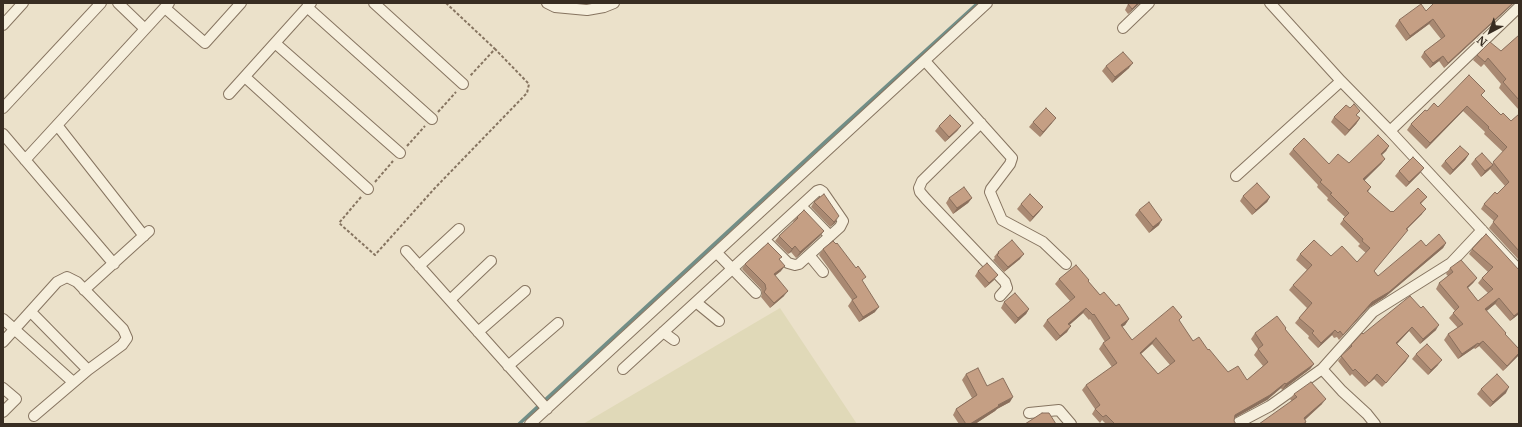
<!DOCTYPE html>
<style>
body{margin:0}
#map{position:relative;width:1522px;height:427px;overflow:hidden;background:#ebe1ca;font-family:Merriweather,serif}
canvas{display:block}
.frame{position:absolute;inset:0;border:4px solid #382d22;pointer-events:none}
.north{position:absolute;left:1470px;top:12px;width:40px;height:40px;-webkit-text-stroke:3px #f3ebd9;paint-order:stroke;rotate:221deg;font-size:11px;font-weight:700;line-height:16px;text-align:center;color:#382d22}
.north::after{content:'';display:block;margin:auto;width:14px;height:18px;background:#382d22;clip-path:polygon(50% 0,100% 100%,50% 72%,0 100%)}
</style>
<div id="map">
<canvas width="1522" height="427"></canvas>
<div class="frame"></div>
<div class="north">N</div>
</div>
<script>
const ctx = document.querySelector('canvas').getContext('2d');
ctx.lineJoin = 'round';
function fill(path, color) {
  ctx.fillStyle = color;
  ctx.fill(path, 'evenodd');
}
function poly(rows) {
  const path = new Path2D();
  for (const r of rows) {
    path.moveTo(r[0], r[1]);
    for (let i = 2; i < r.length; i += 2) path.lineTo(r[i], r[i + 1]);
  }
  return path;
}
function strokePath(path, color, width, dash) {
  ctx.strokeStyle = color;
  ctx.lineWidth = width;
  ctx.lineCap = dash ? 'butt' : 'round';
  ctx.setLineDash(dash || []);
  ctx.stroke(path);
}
const farmland = poly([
 [780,308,857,424,583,424]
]);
const stream = poly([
 [519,424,825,142,978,3]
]);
const path = poly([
 [446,3,495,49,470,76],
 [438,112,456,92],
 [407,146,425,126],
 [375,182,393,161],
 [361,197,339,223,375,255,434,189,527,93,529,84,495,49]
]);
const street = poly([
 [118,3,145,29],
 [374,3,463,84],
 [547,3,555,7,587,10,604,7,614,3],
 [1270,3,1341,81,1390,131,1519,270],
 [307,7,432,119],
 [165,8,205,43,241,3],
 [3,25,23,3],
 [1123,28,1149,3],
 [275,43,400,153],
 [925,61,1012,158,1010,164,991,189,990,192,1002,220,1043,242,1066,264],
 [245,77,368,189],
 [229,94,311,3],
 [3,108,101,3],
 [981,123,922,181,919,188,920,192,926,199,1005,282,1007,288,1000,296],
 [57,125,144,236],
 [1390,131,1519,7],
 [3,134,114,264],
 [25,160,169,3],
 [1236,176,1341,81],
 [801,206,830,236],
 [406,251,547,409],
 [717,253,756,293],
 [809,255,823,272],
 [419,266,459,229],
 [84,290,149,231],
 [450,300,491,261],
 [697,303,719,321],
 [31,312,88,370],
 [3,319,73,382],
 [478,332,525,291],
 [663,332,674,340],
 [3,342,57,282,67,277,77,282,123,329,127,338,122,345,88,370,34,416],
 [508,366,558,323],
 [623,369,817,191,820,190,823,192,843,221,840,227,799,264,795,265,788,263,765,240],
 [1322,369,1342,391,1367,414,1375,424],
 [3,388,16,399,3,412],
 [1029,413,1059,410,1071,424],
 [530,424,987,3],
 [1236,424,1270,406,1322,369,1373,312,1451,263,1482,230]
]);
const wall = poly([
 [1140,3,1128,14,1125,10,1128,4],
 [1514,3,1444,68,1439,61,1430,68,1421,57,1424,52,1441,39,1429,24,1406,41,1395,26,1399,20,1426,11],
 [1519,35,1519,110,1499,88,1501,84,1484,64,1481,67,1473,60,1477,55,1501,51],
 [1106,66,1129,68,1112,83,1102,71],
 [1481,95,1501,115,1511,121,1519,114,1519,258,1518,259,1489,228,1494,221,1481,209,1484,204,1497,194,1505,186,1490,169,1481,177,1471,164,1475,159,1492,164,1503,152,1484,134,1485,132,1463,111,1426,149,1407,130,1411,124,1427,111,1438,107],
 [1357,116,1360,118,1356,124,1345,136,1331,122,1334,117],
 [1033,122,1052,123,1040,137,1029,127],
 [939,126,961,126,957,131,945,142,935,131],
 [1389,146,1386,151,1381,155,1385,159,1381,164,1364,180,1371,187,1368,192,1391,212,1393,212,1427,197,1421,204,1422,214,1407,229,1404,235,1374,271,1378,276,1426,246,1446,243,1443,248,1385,297,1368,308,1339,340,1337,337,1334,338,1332,335,1318,348,1308,338,1309,336,1295,323,1307,308,1289,290,1293,285,1307,270,1296,260,1300,254,1331,256,1357,262,1366,253,1358,246,1360,244,1340,224,1345,217,1327,200,1328,198,1317,187,1318,185,1289,154,1293,149,1329,164,1349,163],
 [1469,154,1465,160,1450,175,1441,166,1445,161],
 [1424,168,1420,173,1406,187,1395,176,1399,171],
 [824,194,835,223,830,227,811,207,814,202],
 [1243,196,1270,197,1267,202,1252,215,1240,201],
 [949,198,972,198,968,203,953,214,946,203],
 [1021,204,1043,207,1039,212,1030,222,1017,209],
 [1139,210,1159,225,1149,233,1135,215],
 [797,217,824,231,820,236,796,258,791,252,788,254,775,241,779,236,794,222,793,222],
 [1486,234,1519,314,1510,321,1495,304,1486,311,1505,335,1519,349,1519,355,1503,371,1479,346,1475,349,1474,348,1458,359,1444,340,1448,334,1458,328,1449,318,1455,311,1436,289,1439,283,1448,276,1446,274,1450,268,1477,278,1473,283,1468,288,1478,301,1488,293,1478,283,1482,278,1488,272,1469,254,1472,249],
 [823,249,863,282,875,312,859,322,848,306,852,300,819,255],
 [998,252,1020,259,1004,272,993,260,995,258,994,257],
 [780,260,781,271,775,276,784,296,770,308,761,297,762,294,761,289,742,269,745,264],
 [978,271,994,280,985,288,975,276],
 [1059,279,1088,281,1100,295,1116,306,1129,319,1125,325,1122,327,1132,340,1179,321,1193,341,1208,350,1228,372,1247,380,1263,366,1254,355,1258,349,1251,339,1255,333,1285,329,1314,364,1310,369,1282,390,1281,388,1267,400,1234,418,1234,421,1236,424,1106,424,1102,420,1100,423,1092,414,1095,409,1082,390,1086,385,1112,367,1099,349,1103,343,1105,342,1090,319,1089,320,1083,313,1069,325,1067,332,1056,341,1043,326,1047,320,1070,301,1055,284],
 [1152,344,1170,365,1158,374,1141,354],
 [1004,302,1029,309,1026,314,1015,324,1001,308],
 [1421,308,1436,330,1420,344,1409,331,1397,344,1406,361,1382,387,1374,379,1365,387,1352,374,1350,376,1338,361,1351,345,1363,334],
 [1416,354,1438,365,1428,375,1412,359],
 [966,374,987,386,1010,402,997,409,995,411,975,424,959,424,953,415,956,409,972,398,962,380],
 [1481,389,1506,393,1490,407,1477,394],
 [1294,394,1322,404,1305,420,1290,399]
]);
const shadedWall = poly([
 [1138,3,1140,3,1128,14,1132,9],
 [1513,3,1514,3,1444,68,1448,63],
 [1433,19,1429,24,1406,41,1410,36],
 [1443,56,1439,61,1430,68,1433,63],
 [1133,63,1129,68,1112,83,1115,77],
 [1467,106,1463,111,1426,149,1430,143],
 [1056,118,1052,123,1040,137,1043,132],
 [1360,118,1356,124,1345,136,1349,130],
 [961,126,957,131,945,142,949,137],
 [1389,146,1386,151,1377,160,1381,154],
 [1469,154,1465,160,1450,175,1453,170],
 [1385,159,1381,164,1360,185,1363,179],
 [1493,165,1489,170,1481,177,1485,171],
 [1424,168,1420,173,1406,187,1409,182],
 [1270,197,1267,202,1252,215,1256,210],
 [972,198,968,203,953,214,957,208],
 [1043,207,1039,212,1030,222,1033,217],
 [1426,209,1422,214,1402,234,1406,229],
 [838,218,835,223,830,227,834,222],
 [1162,220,1159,225,1149,233,1153,227],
 [824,231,820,236,796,258,800,252],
 [1446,243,1443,248,1385,297,1368,308,1339,340,1343,335,1372,302],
 [795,246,791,252,788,254,792,249],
 [1024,254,1020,259,1004,272,1008,267],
 [785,266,781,271,770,279,774,274],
 [998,275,994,280,985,288,989,283],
 [1477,278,1473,283,1463,292,1467,287],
 [788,291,784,296,770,308,774,303],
 [1499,298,1495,304,1482,315,1485,309],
 [879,307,875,312,859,322,863,317],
 [1086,308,1083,313,1065,329,1068,324],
 [1029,309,1026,314,1015,324,1018,318],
 [1519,312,1519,314,1510,321,1514,316],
 [1129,319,1125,325,1117,330,1121,325],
 [1439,325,1436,330,1420,344,1423,339],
 [1071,326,1067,332,1056,341,1060,336],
 [1412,327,1409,331,1393,348,1396,343],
 [1335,330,1332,335,1318,348,1321,343],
 [1156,338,1152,344,1136,358,1140,353],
 [1483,341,1479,346,1475,349,1479,344],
 [1478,343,1474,348,1458,359,1462,354],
 [1519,353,1518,356,1503,371,1507,366],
 [1409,356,1406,361,1382,387,1386,383],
 [1442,360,1438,365,1428,375,1431,370],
 [1314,364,1310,369,1282,390,1286,384],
 [1377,374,1374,379,1365,387,1369,383],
 [1285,383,1281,388,1267,400,1231,420,1235,415],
 [1509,387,1506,393,1490,407,1493,402],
 [1013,397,1010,402,997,409,995,411,975,424,970,424,998,405],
 [1326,399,1322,404,1300,424,1304,418]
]);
const building = poly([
 [1130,3,1138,3,1132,9,1128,4,1130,3],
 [1434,3,1513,3,1448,63,1443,56,1433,63,1424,52,1445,36,1433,19,1410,36,1399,20,1421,4,1426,11,1434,3],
 [1519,35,1519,100,1503,82,1506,79,1488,58,1485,62,1477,55,1490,42,1501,51,1519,35],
 [1123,52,1133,63,1115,77,1106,66,1123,52],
 [1469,75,1485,91,1481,95,1501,115,1503,113,1511,121,1519,114,1519,251,1493,222,1498,216,1484,204,1495,192,1497,194,1509,182,1493,162,1507,147,1488,128,1489,127,1467,106,1430,143,1411,124,1425,110,1427,111,1434,103,1438,107,1469,75],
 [1354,104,1360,111,1356,115,1360,118,1349,130,1334,117,1346,105,1350,108,1354,104],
 [1046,108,1056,118,1043,132,1033,122,1046,108],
 [950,115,961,126,949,137,939,126,950,115],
 [1378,135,1389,146,1381,154,1385,159,1363,179,1371,187,1367,191,1391,212,1392,211,1393,212,1418,188,1427,197,1420,203,1426,209,1406,229,1408,230,1374,271,1378,276,1421,240,1426,246,1439,234,1446,243,1389,292,1372,302,1343,335,1340,331,1338,333,1335,330,1321,343,1312,333,1314,331,1299,318,1312,303,1293,285,1312,265,1300,254,1314,240,1331,256,1342,246,1357,262,1370,248,1362,241,1363,239,1343,219,1349,213,1330,194,1332,193,1320,182,1322,180,1293,149,1304,138,1329,164,1338,154,1349,163,1378,135],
 [1460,146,1469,154,1453,170,1445,161,1460,146],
 [1482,153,1493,165,1485,171,1475,159,1482,153],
 [1413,157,1424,168,1409,182,1399,171,1413,157],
 [1257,183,1270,197,1256,210,1243,196,1257,183],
 [964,187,972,198,957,208,949,198,964,187],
 [824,194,839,216,834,222,814,202,824,194],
 [1030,194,1043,207,1033,217,1021,204,1030,194],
 [1149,202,1162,220,1153,227,1139,210,1149,202],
 [804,210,824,231,800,252,795,246,792,249,779,236,798,218,797,217,804,210],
 [1486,234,1519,270,1519,312,1514,316,1499,298,1485,309,1506,333,1505,334,1519,349,1519,353,1507,366,1483,341,1479,344,1478,343,1462,354,1448,334,1463,324,1453,313,1459,307,1439,283,1453,272,1450,268,1461,260,1477,278,1467,287,1478,301,1493,289,1482,278,1493,267,1472,249,1486,234],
 [1012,240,1024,254,1008,267,997,255,999,253,998,252,1012,240],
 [833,241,836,244,837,243,856,268,858,266,866,277,862,280,879,307,863,317,852,300,857,297,823,249,833,241],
 [768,243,782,257,779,259,785,266,774,274,788,291,774,303,764,292,766,289,765,284,745,264,768,243],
 [987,263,998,275,989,283,978,271,987,263],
 [1076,265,1089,280,1088,281,1100,295,1104,292,1116,306,1119,304,1129,319,1121,325,1132,340,1173,306,1182,317,1179,320,1193,341,1199,337,1208,350,1209,349,1228,372,1238,366,1247,380,1268,362,1258,349,1263,345,1255,333,1277,316,1286,328,1285,329,1314,364,1286,384,1285,383,1270,395,1235,415,1234,421,1236,424,1115,424,1106,415,1103,417,1095,409,1100,405,1086,385,1117,363,1103,343,1110,338,1094,314,1093,315,1086,308,1068,324,1071,326,1060,336,1047,320,1075,297,1059,279,1076,265],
 [1156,338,1175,361,1158,374,1140,353,1156,338],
 [1015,293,1029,309,1018,318,1004,302,1015,293],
 [1410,296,1421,308,1423,306,1439,325,1423,339,1412,327,1396,343,1409,356,1386,383,1377,374,1369,383,1355,369,1353,371,1341,356,1352,346,1351,345,1362,333,1363,334,1410,296],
 [1427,344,1442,360,1431,370,1416,354,1427,344],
 [978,368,987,386,1003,378,1013,397,998,405,999,406,970,424,966,424,956,409,977,395,966,374,978,368],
 [1497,374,1509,387,1493,402,1481,389,1497,374],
 [1311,382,1326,399,1304,418,1306,422,1303,424,1259,424,1297,397,1294,394,1311,382],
 [1042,413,1049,413,1056,424,1025,424,1042,413]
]);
fill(farmland, '#e0d9b8');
strokePath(stream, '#718e87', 3.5);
strokePath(street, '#867460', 12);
strokePath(path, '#867460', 2, [3, 2]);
strokePath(street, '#f6efdd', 10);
fill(wall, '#a98972');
fill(shadedWall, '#8a6f5c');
fill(building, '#c59f84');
strokePath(building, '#8a6f5c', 1);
</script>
